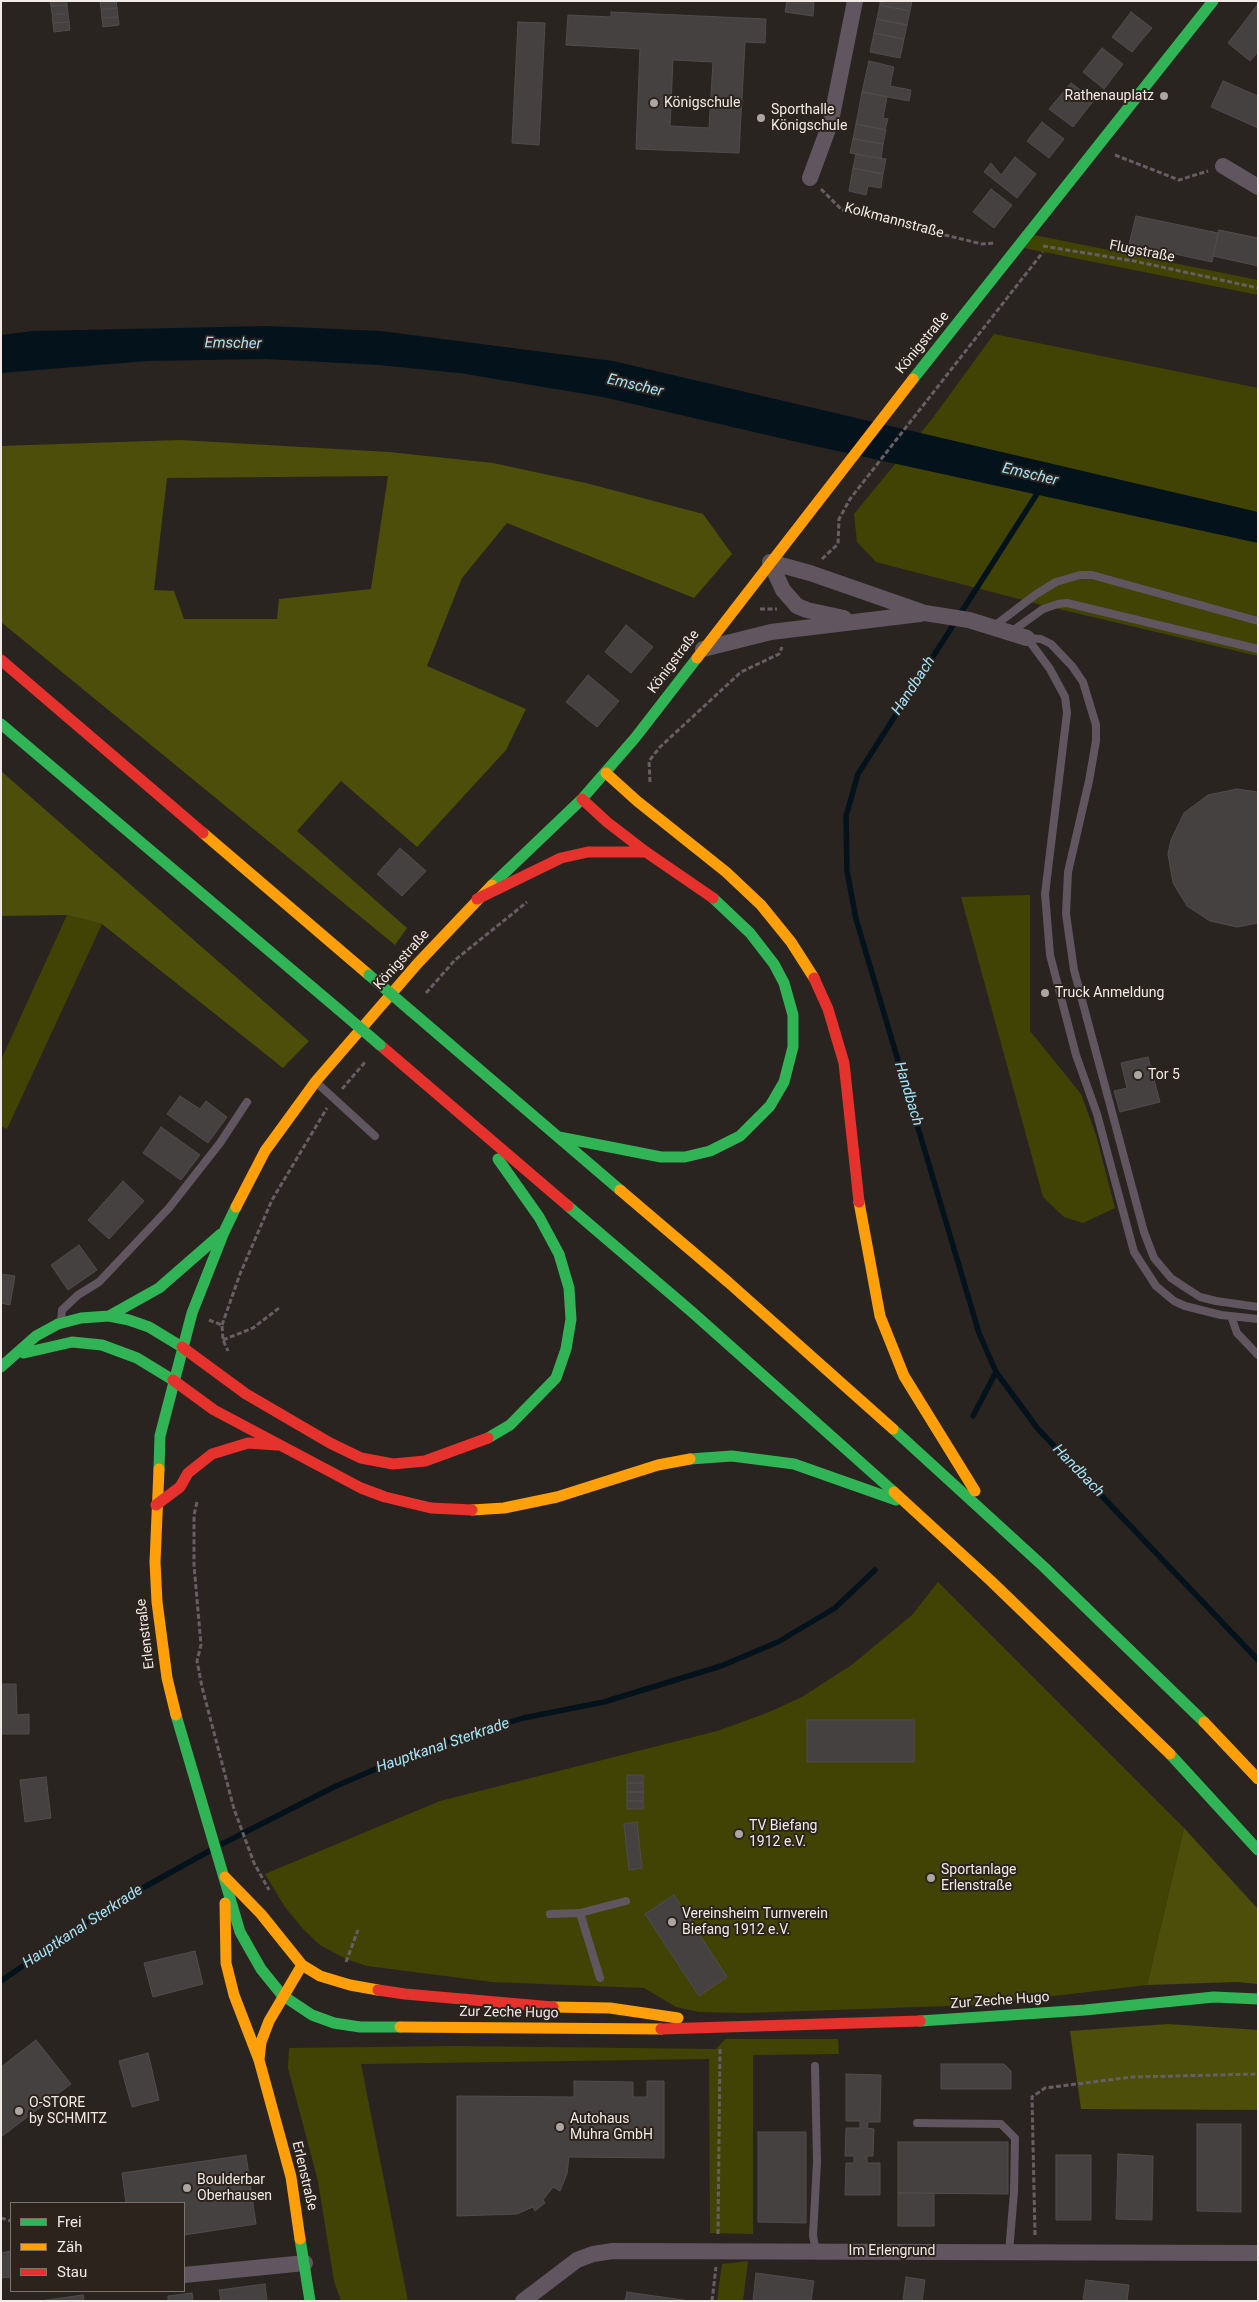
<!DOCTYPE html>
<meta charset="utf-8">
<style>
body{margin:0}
#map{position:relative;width:1259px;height:2302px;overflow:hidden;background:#2a2420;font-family:Roboto,sans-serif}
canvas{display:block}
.frame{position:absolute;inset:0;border:2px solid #f2eae6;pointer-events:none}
.legend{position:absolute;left:10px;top:2202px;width:175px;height:90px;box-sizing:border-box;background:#2d231d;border:1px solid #7c736d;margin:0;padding:6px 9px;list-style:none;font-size:15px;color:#f2eae6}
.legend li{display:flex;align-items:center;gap:10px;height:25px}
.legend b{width:25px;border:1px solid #7c736d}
</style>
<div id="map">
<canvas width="1259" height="2302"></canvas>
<div class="frame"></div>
<ul class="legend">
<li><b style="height:6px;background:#30b455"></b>Frei</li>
<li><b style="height:6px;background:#ff9f0a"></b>Zäh</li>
<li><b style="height:6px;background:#e5322d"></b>Stau</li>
</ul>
</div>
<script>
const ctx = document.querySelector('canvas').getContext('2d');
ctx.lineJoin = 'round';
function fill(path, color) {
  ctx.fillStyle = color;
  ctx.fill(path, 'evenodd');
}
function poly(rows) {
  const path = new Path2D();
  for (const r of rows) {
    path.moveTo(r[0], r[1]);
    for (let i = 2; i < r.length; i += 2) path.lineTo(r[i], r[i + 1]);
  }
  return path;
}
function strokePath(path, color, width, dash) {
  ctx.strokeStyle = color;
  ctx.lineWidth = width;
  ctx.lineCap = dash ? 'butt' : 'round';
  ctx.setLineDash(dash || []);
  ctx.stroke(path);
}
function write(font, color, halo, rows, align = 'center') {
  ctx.font = font + ' Roboto,sans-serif';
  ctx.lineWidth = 4;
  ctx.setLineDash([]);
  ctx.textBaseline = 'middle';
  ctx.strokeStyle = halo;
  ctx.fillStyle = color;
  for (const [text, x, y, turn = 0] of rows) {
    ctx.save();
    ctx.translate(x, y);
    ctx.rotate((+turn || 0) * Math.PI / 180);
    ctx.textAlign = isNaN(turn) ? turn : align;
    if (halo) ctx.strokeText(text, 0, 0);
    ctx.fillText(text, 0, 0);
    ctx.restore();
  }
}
const green = poly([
 [1034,235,1258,280,1258,295,1024,248],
 [994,334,1258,388,1258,656,1042,605,876,562,857,542,854,514,932,419],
 [1030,895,1030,1031,1081,1094,1096,1135,1115,1208,1083,1223,1064,1217,1043,1197,961,897],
 [67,915,102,924,7,1129,1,1126,1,1060],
 [938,1582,1184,1828,1147,1985,978,2005,745,2013,699,2012,676,2007,644,1988,492,1982,367,1966,346,1959,320,1945,303,1929,285,1907,265,1874,440,1801,717,1731,767,1713,802,1697,853,1664,912,1615],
 [725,2039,838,2039,839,2054,753,2055,753,2234,710,2233,709,2059,361,2064,408,2301,341,2301,334,2281,318,2181,288,2068,289,2048,455,2046,716,2049],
 [748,2261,743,2301,717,2301,722,2264]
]);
const forest = poly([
 [180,440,389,452,493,463,586,483,703,514,732,554,694,598,507,523,462,578,427,666,526,709,506,750,417,847,341,781,297,831,407,928,395,945,1,622,1,446],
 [388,476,371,589,279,599,277,619,184,619,174,591,154,590,167,478],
 [1,771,309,1041,283,1068,102,924,67,915,1,916],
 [1184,1828,1258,1909,1258,1984,1238,1982,1147,1985],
 [1168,2024,1258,2030,1258,2110,1081,2109,1070,2031]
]);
const water = poly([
 [269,326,381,331,613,361,1258,512,1258,543,810,445,603,397,459,373,378,365,265,359,148,361,1,373,1,335,32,331]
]);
const stream = poly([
 [1042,486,858,774,846,816,847,871,856,919,979,1333,996,1372,1038,1429,1258,1660],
 [973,1416,996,1372],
 [220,1845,334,1787,415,1752,523,1718,604,1702,721,1666,778,1642,835,1608,875,1570],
 [1,1981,112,1905,211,1850]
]);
const building = poly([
 [50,1,67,1,67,5,51,6,50,1],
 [100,1,116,1,117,8,101,9,100,1],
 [787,1,814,1,813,16,785,12,787,1],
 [880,1,912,1,910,11,880,5,880,1],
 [1258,4,1258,52,1250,61,1228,43,1258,4],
 [67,5,68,13,52,14,51,6,67,5],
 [880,5,910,11,907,25,877,19,880,5],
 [117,8,118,17,102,18,101,10,117,8],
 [611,12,766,19,765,43,745,42,739,153,636,149,640,49,566,45,568,15,611,17,611,12],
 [673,60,713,62,709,128,670,126,673,60],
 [1131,12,1152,28,1132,52,1112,37,1131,12],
 [68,14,69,22,53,23,52,15,68,14],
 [118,17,119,25,103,27,102,18,118,17],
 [877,19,907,25,904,39,874,33,877,19],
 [69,22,70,30,54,32,53,23,69,22],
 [518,22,545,23,539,145,512,143,518,22],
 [874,33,904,39,900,58,870,52,874,33],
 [1102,48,1123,64,1104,89,1083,72,1102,48],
 [869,61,894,67,890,86,911,90,909,101,862,92,869,61],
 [1223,81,1258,96,1258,128,1211,107,1223,81],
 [1071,83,1094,100,1073,127,1049,109,1071,83],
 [862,92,887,97,883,118,888,119,885,130,856,124,862,92],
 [1042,122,1064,139,1049,158,1027,141,1042,122],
 [856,124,886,130,883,144,853,139,856,124],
 [853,139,883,144,881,159,850,153,853,139],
 [856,154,886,159,883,174,853,168,856,154],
 [1015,157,1036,174,1017,198,984,172,991,163,1001,175,1015,157],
 [853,168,883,174,881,188,868,186,866,195,849,191,853,168],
 [991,189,1012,205,994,228,973,212,991,189],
 [1136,216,1218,233,1212,262,1129,244,1136,216],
 [1219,230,1258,238,1258,266,1213,256,1219,230],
 [626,625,653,647,631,673,605,652,626,625],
 [588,675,619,701,597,727,566,702,588,675],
 [1237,789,1258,792,1258,923,1237,927,1210,921,1187,906,1173,883,1168,854,1171,840,1184,813,1208,795,1237,789],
 [400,848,426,871,402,896,377,874,400,848],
 [1148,1057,1160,1102,1120,1112,1114,1091,1127,1088,1121,1063,1148,1057],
 [180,1096,200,1109,206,1101,227,1117,208,1143,167,1114,180,1096],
 [161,1127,200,1155,181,1180,143,1153,161,1127],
 [123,1181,144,1201,109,1239,88,1220,123,1181],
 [79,1245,97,1270,68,1290,51,1265,79,1245],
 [1,1274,15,1276,10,1305,1,1303,1,1274],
 [1,1684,16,1684,17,1715,29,1714,29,1734,1,1734,1,1684],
 [807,1720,914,1720,914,1762,807,1762,807,1720],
 [627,1775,643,1775,643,1783,627,1783,627,1775],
 [46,1777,51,1818,25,1822,20,1780,46,1777],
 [627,1783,643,1783,643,1792,627,1792,627,1783],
 [627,1792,643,1792,643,1801,627,1801,627,1792],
 [627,1801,643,1801,643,1809,627,1809,627,1801],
 [637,1822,642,1868,629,1870,624,1824,637,1822],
 [674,1895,727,1977,699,1996,645,1914,674,1895],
 [195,1951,203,1984,153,1997,144,1963,195,1951],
 [36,2040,71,2084,1,2137,1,2067,36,2040],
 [148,2053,159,2100,132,2107,119,2061,148,2053],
 [941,2064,1004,2064,1011,2071,1011,2089,941,2089,941,2064],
 [846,2074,881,2075,880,2122,868,2122,867,2128,874,2129,873,2156,867,2156,867,2163,880,2163,880,2195,845,2195,846,2163,854,2163,854,2156,845,2156,846,2128,860,2128,860,2121,846,2121,846,2074],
 [574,2081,633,2082,633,2097,647,2097,647,2081,664,2081,664,2158,569,2157,567,2174,560,2191,553,2187,543,2200,545,2203,535,2211,533,2207,517,2214,457,2216,457,2096,574,2097,574,2081],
 [1197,2124,1241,2124,1241,2212,1197,2211,1197,2124],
 [758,2132,806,2132,806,2223,758,2222,758,2132],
 [898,2142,1008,2142,1008,2194,898,2193,898,2142],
 [1118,2154,1153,2156,1152,2220,1116,2219,1118,2154],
 [246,2155,256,2224,184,2235,184,2203,126,2203,122,2173,246,2155],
 [1056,2155,1091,2155,1091,2220,1056,2220,1056,2155],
 [898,2193,934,2193,934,2226,898,2226,898,2193],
 [11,2251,11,2277,1,2278,1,2253,11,2251],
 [756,2273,814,2281,811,2301,753,2301,756,2273],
 [906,2277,925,2280,922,2301,903,2301,906,2277],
 [1086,2280,1129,2285,1127,2301,1083,2301,1086,2280],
 [265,2284,267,2301,221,2301,219,2290,265,2284],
 [627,2292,690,2301,625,2301,627,2292],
 [192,2293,193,2301,168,2301,168,2296,192,2293],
 [83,2295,84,2301,40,2301,83,2295]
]);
const path = poly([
 [1115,155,1179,180,1208,171],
 [821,189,842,210,982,244,995,243],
 [1043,246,1134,261,1258,288],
 [822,559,838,544,839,519,850,499,1043,252],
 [760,609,777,609],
 [650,782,649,761,660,747,741,672,779,654,782,647],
 [426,993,455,960,527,902],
 [342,1089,366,1061],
 [209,1320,222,1325,223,1340,228,1351],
 [222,1325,240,1274,272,1200,327,1108],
 [223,1340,253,1328,279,1308],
 [197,1502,194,1515,194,1565,201,1645,197,1661,202,1687,234,1809,254,1863,269,1890],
 [346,1962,358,1930],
 [1,2218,11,2221],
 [718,2234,720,2047],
 [1035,2235,1032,2097,1045,2088,1132,2077,1258,2074],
 [712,2301,716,2267]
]);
const lane = poly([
 [993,627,1035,595,1056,582,1080,575,1092,575,1258,621],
 [1011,632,1043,609,1058,604,1067,603,1258,649],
 [1027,638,1050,669,1065,697,1067,713,1045,894,1050,955,1076,1055,1097,1114,1134,1252,1156,1286,1174,1301,1185,1306,1221,1315,1258,1319],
 [1027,638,1041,639,1051,644,1072,666,1083,682,1096,725,1096,741,1089,781,1068,872,1066,914,1074,970,1144,1232,1154,1258,1171,1278,1186,1288,1200,1297,1216,1301,1258,1307],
 [317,1083,375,1136],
 [1231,1316,1237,1333,1258,1355],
 [61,1321,62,1310,78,1295,99,1282,169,1208,220,1143,247,1102],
 [580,1913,600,1978],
 [550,1914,580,1913,626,1901],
 [815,2066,817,2162,813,2236,816,2251],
 [917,2123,1001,2124,1015,2138,1014,2192,1009,2252]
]);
const street = poly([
 [1223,166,1258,187],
 [810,178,831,121,855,1],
 [770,562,810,573,925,613,969,620,1027,638],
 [770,562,783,590,797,606,807,610,844,618],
 [703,649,771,632,920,614],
 [184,2275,305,2263],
 [523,2301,577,2260,593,2254,613,2251,1258,2253]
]);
const fast = poly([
 [913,379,1213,1],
 [1,724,338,1009],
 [492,885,582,799,635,738,697,658],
 [411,1011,620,1190],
 [559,1137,661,1157,685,1157,710,1151,740,1136,770,1106,784,1082,793,1047,793,1015,784,983,774,964,750,933,713,898],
 [568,1206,692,1312,894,1492],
 [109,1316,159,1288,221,1234],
 [24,1353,72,1342,102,1345,137,1358,173,1380],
 [1,1367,36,1336,58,1324,81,1318,109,1316,129,1320,149,1327,182,1347],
 [893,1429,1044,1567,1204,1722],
 [488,1438,510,1425,556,1378,566,1349,571,1319,569,1288,559,1254,539,1217,498,1159],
 [690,1459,732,1456,794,1464,896,1500],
 [159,1469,160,1436,192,1313,224,1232,236,1207],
 [176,1715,240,1932,261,1969,282,1995,312,2015,334,2023,360,2027,400,2027],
 [1170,1754,1258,1850],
 [920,2021,1085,2010,1214,1997,1258,1999],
 [300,2239,310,2301]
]);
const slow = poly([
 [697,658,913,379],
 [606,773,637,801,726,872,761,905,791,942,814,978],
 [203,833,369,975],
 [620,1190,728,1282,893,1429],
 [859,1202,880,1316,904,1376,975,1491],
 [236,1207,265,1151,316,1081,418,963,492,885],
 [159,1469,155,1562,157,1602,167,1678,176,1715],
 [894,1492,991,1581,1170,1754],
 [472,1510,504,1508,557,1497,658,1465,690,1459],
 [1204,1722,1258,1779],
 [225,1877,261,1914,302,1965,320,1976,350,1985,378,1990],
 [225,1903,226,1963,234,1995,259,2060,291,2177,300,2239],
 [553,2007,610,2008,678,2018],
 [400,2027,661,2029],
 [259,2060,261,2042,269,2021,302,1965]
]);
const jam = poly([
 [1,660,203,833],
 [582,799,607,822,646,852,713,898],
 [477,899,561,858,588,852,646,852],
 [814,978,828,1009,844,1063,859,1202],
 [380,1045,568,1206],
 [182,1347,246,1394,330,1443,361,1458,393,1464,425,1461,488,1438],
 [173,1380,214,1410,361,1488,385,1497,431,1508,472,1510],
 [156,1505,180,1487,188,1473,212,1454,248,1443,277,1445],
 [378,1990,405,1994,553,2007],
 [661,2029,920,2021]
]);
const fastBridge = poly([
 [369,975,411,1011],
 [338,1009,380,1045]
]);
const markers = [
 [1164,96,5,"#aca5a1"],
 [654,103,5,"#aca5a1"],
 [761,118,5,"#aca5a1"],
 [1045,993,5,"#aca5a1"],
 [1138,1075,5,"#aca5a1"],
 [739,1834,5,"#aca5a1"],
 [931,1878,5,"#aca5a1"],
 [672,1922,5,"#aca5a1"],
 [19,2111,5,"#aca5a1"],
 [560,2127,5,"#aca5a1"],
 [187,2188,5,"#aca5a1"]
];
const poiNames = [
 ["Rathenauplatz",1154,96,"right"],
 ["Königschule",664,103],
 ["Sporthalle",771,110],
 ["Königschule",771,126],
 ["Truck Anmeldung",1055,993],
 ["Tor 5",1148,1075],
 ["TV Biefang",749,1826],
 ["1912 e.V.",749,1842],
 ["Sportanlage",941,1870],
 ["Erlenstraße",941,1886],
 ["Vereinsheim Turnverein",682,1914],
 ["Biefang 1912 e.V.",682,1930],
 ["O-STORE",29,2103],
 ["by SCHMITZ",29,2119],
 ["Autohaus",570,2119],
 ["Muhra GmbH",570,2135],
 ["Boulderbar",197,2180],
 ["Oberhausen",197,2196]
];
const streetNames = [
 ["Kolkmannstraße",894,221,15],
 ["Flugstraße",1142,252,11],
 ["Königstraße",923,343,-51],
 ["Königstraße",674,662,-53],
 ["Königstraße",402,960,-48],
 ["Erlenstraße",146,1634,-97],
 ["Zur Zeche Hugo",1000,2001,-4],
 ["Zur Zeche Hugo",509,2013,1],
 ["Erlenstraße",304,2176,77],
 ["Im Erlengrund",892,2251]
];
const waterNames = [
 ["Emscher",233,344,1],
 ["Emscher",635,386,13],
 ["Emscher",1030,475,13],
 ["Handbach",914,686,-57],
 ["Handbach",908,1094,73],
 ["Handbach",1078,1471,46],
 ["Hauptkanal Sterkrade",443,1746,-19],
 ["Hauptkanal Sterkrade",83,1927,-33]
];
fill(green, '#414304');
fill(forest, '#4c4e09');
fill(water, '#04131b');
strokePath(stream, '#04131b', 5.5);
fill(building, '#454141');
strokePath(building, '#504c4d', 1);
strokePath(path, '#675e63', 3, [5, 2.5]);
strokePath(lane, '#61555f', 8);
strokePath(street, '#61555f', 16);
strokePath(fast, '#30b455', 11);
strokePath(slow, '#ff9f0a', 11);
strokePath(jam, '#e5322d', 11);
strokePath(fastBridge, '#30b455', 11);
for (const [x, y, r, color] of markers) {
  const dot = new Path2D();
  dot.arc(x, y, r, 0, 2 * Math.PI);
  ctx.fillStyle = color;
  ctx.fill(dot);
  strokePath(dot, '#2d231d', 2);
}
write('14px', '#f2eae6', '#2d231d', poiNames, 'left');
write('14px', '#f2eae6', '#2d231d', streetNames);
write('italic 15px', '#a2e4fc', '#2d231d', waterNames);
</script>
